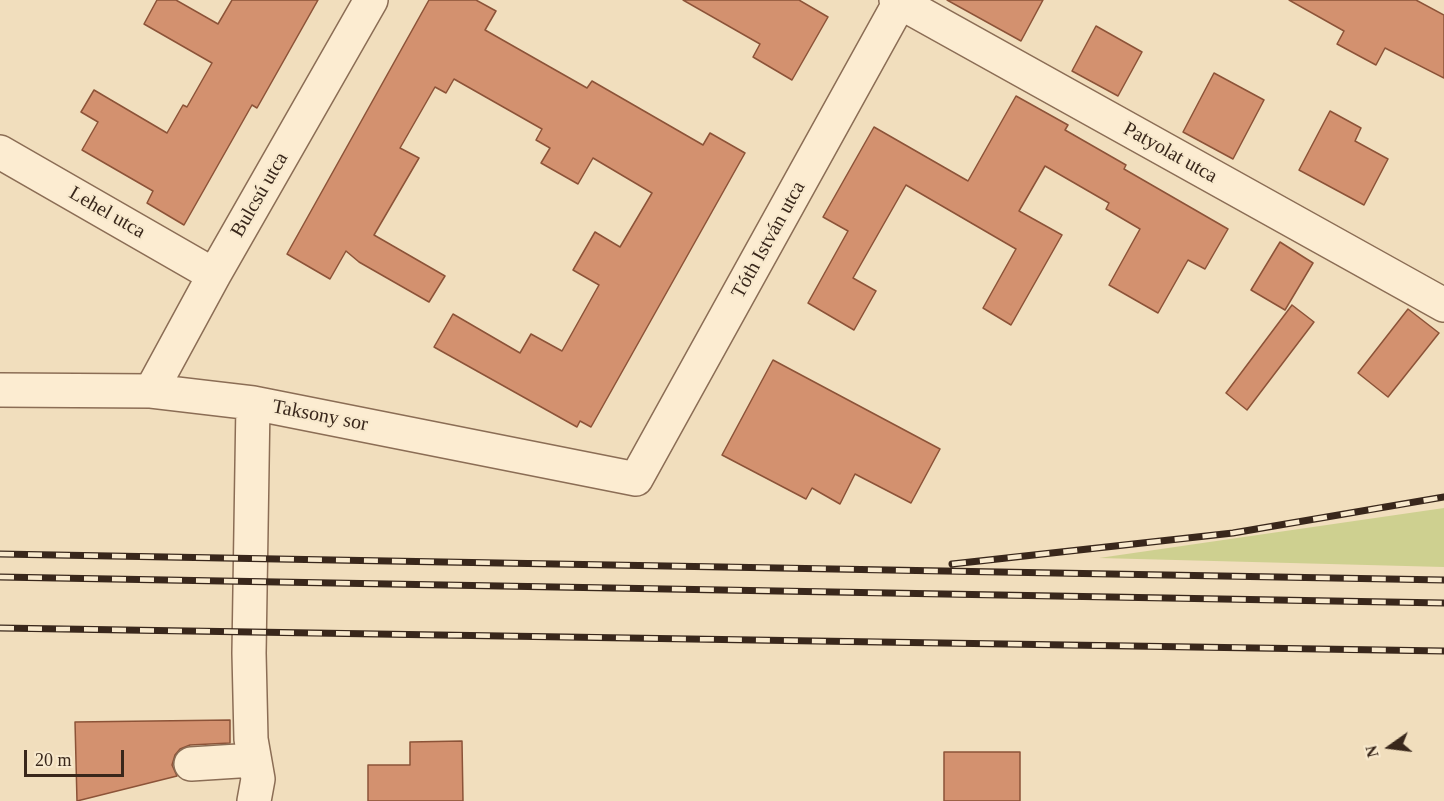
<!DOCTYPE html>
<meta charset="utf-8">
<style>
body{margin:0}
#map{position:relative;width:1444px;height:801px;overflow:hidden;background:#f1debd;font-family:Georgia,serif}
canvas{display:block}
.north{position:absolute;left:1360px;top:717px;width:60px;height:60px;-webkit-text-stroke:4px #f8e9cd;paint-order:stroke;rotate:256deg;font-size:16px;font-weight:700;line-height:24px;text-align:center;color:#39271b}
.north::after{content:'';display:block;margin:auto;width:21px;height:27px;background:#39271b;clip-path:polygon(50% 0,100% 100%,50% 72%,0 100%)}
.scale{position:absolute;left:24px;top:750px;width:100px;height:27px;box-sizing:border-box;border:3px solid #39271b;border-top:0;padding-left:8px;font-size:18px;line-height:21px;white-space:nowrap;color:#39271b;-webkit-text-stroke:4px #f8e9cd;paint-order:stroke}
</style>
<div id="map">
<canvas width="1444" height="801"></canvas>
<div class="north">N</div>
<div class="scale">20 m</div>
</div>
<script>
const ctx = document.querySelector('canvas').getContext('2d');
ctx.lineJoin = 'round';
function fill(path, color) {
  ctx.fillStyle = color;
  ctx.fill(path, 'evenodd');
}
function poly(rows) {
  const path = new Path2D();
  for (const r of rows) {
    path.moveTo(r[0], r[1]);
    for (let i = 2; i < r.length; i += 2) path.lineTo(r[i], r[i + 1]);
  }
  return path;
}
function strokePath(path, color, width, dash) {
  ctx.strokeStyle = color;
  ctx.lineWidth = width;
  ctx.lineCap = dash ? 'butt' : 'round';
  ctx.setLineDash(dash || []);
  ctx.stroke(path);
}
function write(font, color, halo, rows, align = 'center') {
  ctx.font = font + ' Georgia,serif';
  ctx.lineWidth = 4.5;
  ctx.setLineDash([]);
  ctx.textBaseline = 'middle';
  ctx.strokeStyle = halo;
  ctx.fillStyle = color;
  for (const [text, x, y, turn = 0] of rows) {
    ctx.save();
    ctx.translate(x, y);
    ctx.rotate((+turn || 0) * Math.PI / 180);
    ctx.textAlign = isNaN(turn) ? turn : align;
    if (halo) ctx.strokeText(text, 0, 0);
    ctx.fillText(text, 0, 0);
    ctx.restore();
  }
}
const green = poly([
 [1444,508,1444,567,1099,558]
]);
const building = poly([
 [157,0,176,0,218,24,232,0,318,0,257,108,252,105,184,225,147,203,153,191,82,150,98,122,81,112,94,90,167,133,183,105,187,107,212,63,144,24,157,0],
 [429,0,476,0,496,11,485,30,550,67,587,88,592,81,703,145,710,133,745,153,591,427,580,421,577,427,434,347,453,314,520,353,531,334,562,351,599,285,573,270,595,232,620,247,652,193,593,158,578,184,541,163,550,148,536,140,542,129,454,79,446,93,435,87,400,148,419,158,374,235,445,276,429,302,359,262,346,251,330,279,287,254,429,0],
 [683,0,799,0,828,17,792,80,753,57,760,44,683,0],
 [947,0,1043,0,1021,41,947,0],
 [1289,0,1416,0,1444,15,1444,78,1385,48,1376,65,1337,44,1344,31,1289,0],
 [1096,26,1142,52,1118,96,1072,71,1096,26],
 [1214,73,1264,100,1233,159,1183,132,1214,73],
 [1016,96,1068,125,1065,130,1126,165,1124,169,1228,229,1205,269,1188,260,1158,313,1109,285,1140,229,1106,209,1109,203,1045,166,1019,211,1062,235,1011,325,983,308,1016,249,906,185,853,278,876,291,854,330,808,303,848,231,823,217,874,127,968,181,1016,96],
 [1330,111,1361,128,1355,141,1388,159,1364,205,1299,170,1330,111],
 [1280,242,1313,263,1285,310,1251,290,1280,242],
 [1292,305,1314,322,1247,410,1226,393,1292,305],
 [1408,309,1439,333,1388,397,1358,373,1408,309],
 [773,360,940,449,911,503,855,474,840,504,812,488,806,499,722,455,773,360],
 [230,720,230,743,190,745,180,749,175,755,172,765,177,776,77,801,75,722,230,720],
 [462,741,463,801,368,801,368,765,410,765,410,742,462,741],
 [944,752,1020,752,1020,801,944,801,944,752]
]);
const minor = poly([
 [896,0,1444,305],
 [0,152,214,275],
 [0,390,151,391,253,403,636,479,901,0],
 [151,391,214,275,371,0],
 [253,403,249,653,251,739,258,779,254,801],
 [191,764,254,760]
]);
const rail = poly([
 [0,554,1444,580],
 [952,564,1233,533,1444,497],
 [0,577,1444,603],
 [0,628,1444,651]
]);
const streetNames = [
 ["Patyolat utca",1170,153,29],
 ["Bulcsú utca",260,195,-60],
 ["Lehel utca",107,213,30],
 ["Tóth István utca",769,240,-61],
 ["Taksony sor",320,416,11]
];
fill(green, '#ced090');
fill(building, '#d3916f');
strokePath(building, '#8c5338', 1.5);
strokePath(minor, '#8b6d55', 36);
strokePath(minor, '#fcecd1', 33);
strokePath(rail, '#39271b', 7);
strokePath(rail, '#f8e9cd', 4.5, [14]);
write('20px', '#39271b', '#f8e9cd', streetNames);
</script>
